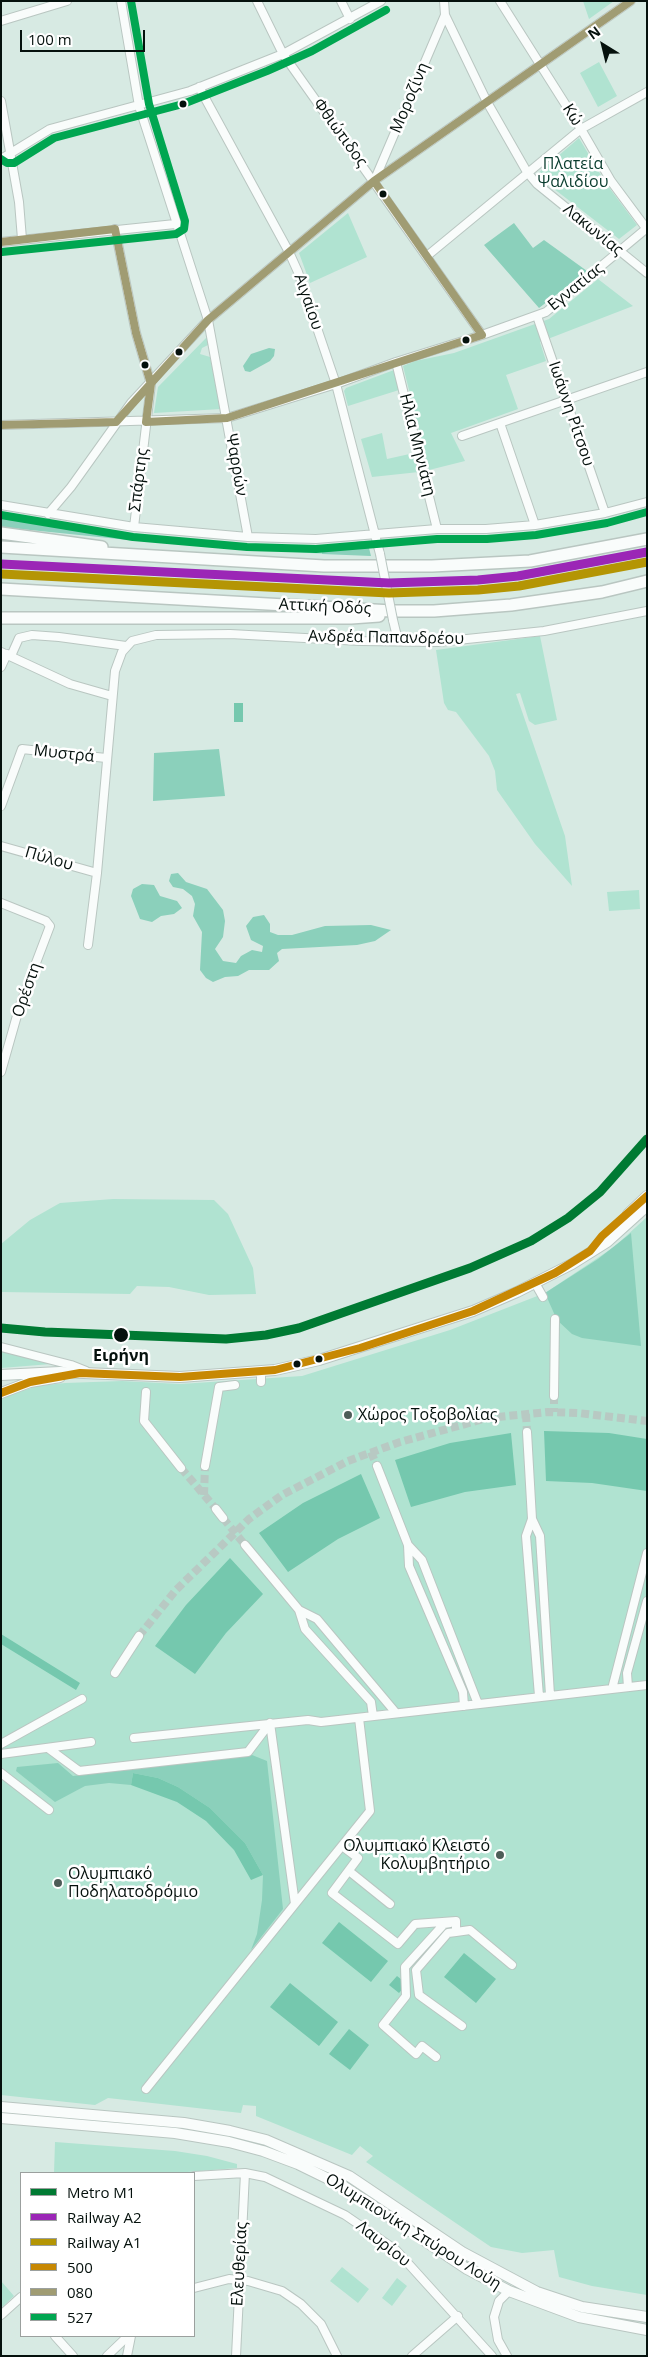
<!DOCTYPE html>
<meta charset="utf-8">
<style>
body{margin:0}
#map{position:relative;width:648px;height:2357px;overflow:hidden;background:#d7eae3;font-family:"Open Sans",sans-serif}
canvas{display:block}
.frame{position:absolute;inset:0;border:2px solid #05110d;pointer-events:none}
.legend{position:absolute;left:20px;top:2172px;width:175px;height:165px;box-sizing:border-box;background:#fff;border:1px solid #9ba09e;margin:0;padding:6px 9px;list-style:none;font-size:15px;color:#05110d}
.legend li{display:flex;align-items:center;gap:10px;height:25px}
.legend b{width:25px;border:1px solid #9ba09e}
.north{position:absolute;left:578px;top:20px;width:50px;height:50px;-webkit-text-stroke:4px #fff;paint-order:stroke;rotate:324deg;font-size:14px;font-weight:700;line-height:20px;text-align:center;color:#05110d}
.north::after{content:'';display:block;margin:auto;width:18px;height:22px;background:#05110d;clip-path:polygon(50% 0,100% 100%,50% 72%,0 100%)}
.scale{position:absolute;left:20px;top:30px;width:125px;height:22px;box-sizing:border-box;border:2px solid #05110d;border-top:0;padding-left:6px;font-size:15px;line-height:18px;white-space:nowrap;color:#05110d;-webkit-text-stroke:4px #fff;paint-order:stroke}
</style>
<div id="map">
<canvas width="648" height="2357"></canvas>
<div class="frame"></div>
<ul class="legend">
<li><b style="height:6px;background:#007a33"></b>Metro Μ1</li>
<li><b style="height:6px;background:#9b26b6"></b>Railway A2</li>
<li><b style="height:6px;background:#b49504"></b>Railway A1</li>
<li><b style="height:6px;background:#c78803"></b>500</li>
<li><b style="height:6px;background:#a09c73"></b>080</li>
<li><b style="height:6px;background:#00a651"></b>527</li>
</ul>
<div class="north">N</div>
<div class="scale">100 m</div>
</div>
<script>
const ctx = document.querySelector('canvas').getContext('2d');
ctx.lineJoin = 'round';
function fill(path, color) {
  ctx.fillStyle = color;
  ctx.fill(path, 'evenodd');
}
function poly(rows) {
  const path = new Path2D();
  for (const r of rows) {
    path.moveTo(r[0], r[1]);
    for (let i = 2; i < r.length; i += 2) path.lineTo(r[i], r[i + 1]);
  }
  return path;
}
function strokePath(path, color, width, dash) {
  ctx.strokeStyle = color;
  ctx.lineWidth = width;
  ctx.lineCap = dash ? 'butt' : 'round';
  ctx.setLineDash(dash || []);
  ctx.stroke(path);
}
function write(font, color, halo, rows, align = 'center') {
  ctx.font = font + ' "Open Sans",sans-serif';
  ctx.lineWidth = 5;
  ctx.setLineDash([]);
  ctx.textBaseline = 'middle';
  ctx.strokeStyle = halo;
  ctx.fillStyle = color;
  for (const [text, x, y, turn = 0] of rows) {
    ctx.save();
    ctx.translate(x, y);
    ctx.rotate((+turn || 0) * Math.PI / 180);
    ctx.textAlign = isNaN(turn) ? turn : align;
    if (halo) ctx.strokeText(text, 0, 0);
    ctx.fillText(text, 0, 0);
    ctx.restore();
  }
}
const green = poly([
 [583,1,614,1,589,19],
 [599,62,617,96,598,107,580,73],
 [579,138,605,182,637,225,619,239,536,175],
 [348,213,367,257,310,283,299,253],
 [598,279,633,306,540,342,546,361,506,375,518,409,451,433,465,461,429,470,403,366,415,361,454,353,549,319],
 [208,336,208,345,202,348,200,354,210,357,221,409,154,413,158,387],
 [394,370,399,390,348,406,344,391,346,388],
 [382,433,387,459,414,453,419,472,372,477,361,439],
 [138,534,223,544,322,547,322,554,188,543,138,538],
 [540,636,557,720,535,725,529,721,520,693,516,694,565,836,572,886,535,844,497,790,495,771,489,756,456,712,448,710,444,703,436,650],
 [639,890,640,909,609,911,607,892],
 [113,1199,214,1200,228,1214,253,1268,256,1294,209,1295,169,1287,137,1286,130,1294,1,1292,1,1244,30,1220,60,1203],
 [647,1217,647,2295,592,2286,559,2277,554,2250,522,2253,491,2247,366,2162,373,2156,360,2146,352,2155,256,2116,256,2106,243,2105,241,2113,108,2098,95,2105,1,2095,1,1398,37,1386,65,1383,122,1381,180,1384,302,1376,450,1330,545,1293,614,1247],
 [1,1351,12,1353,51,1364,1,1368],
 [55,2142,175,2151,207,2156,237,2164,237,2168,175,2173,54,2173],
 [342,2267,369,2289,358,2303,330,2281],
 [397,2278,407,2286,392,2306,382,2298],
 [1,2281,14,2296,1,2308]
]);
const forest = poly([
 [514,223,533,248,544,240,587,271,539,308,484,245],
 [269,348,275,349,274,356,270,361,250,372,245,371,243,366,251,354],
 [1,515,138,534,138,541,1,527],
 [362,541,368,544,371,556,322,554,322,547],
 [219,749,225,796,153,801,154,753],
 [178,873,186,882,207,889,223,910,225,921,223,937,215,949,223,961,236,963,241,956,252,950,262,952,263,946,251,940,246,926,253,917,264,915,270,924,270,932,278,935,292,935,325,926,371,925,391,930,375,941,357,945,282,949,277,953,279,961,269,970,249,970,238,976,225,977,213,982,206,978,200,970,202,932,193,916,195,904,192,896,183,889,173,887,169,881,171,874],
 [142,884,154,885,160,896,177,901,182,908,174,914,161,916,152,922,140,919,131,896,133,889],
 [631,1233,641,1346,582,1338,572,1334,557,1320,545,1293,598,1259],
 [252,1755,267,1761,283,1909,251,1950,257,1934,262,1900,263,1875,245,1843,210,1808,178,1787,158,1778,133,1773,131,1785,109,1783,85,1786,55,1802,16,1771,17,1767,58,1763,73,1776]
]);
const water = poly([
 [234,703,243,703,243,722,234,722],
 [544,1431,609,1433,647,1439,647,1491,592,1483,546,1481],
 [511,1433,516,1485,465,1492,411,1507,395,1460,450,1443],
 [361,1474,380,1518,338,1539,288,1572,259,1533,303,1503],
 [230,1558,263,1594,226,1633,195,1674,155,1646,186,1605],
 [1,1634,80,1683,76,1690,1,1644],
 [133,1773,158,1778,178,1787,210,1808,245,1843,263,1875,251,1880,234,1850,206,1821,177,1802,131,1785],
 [339,1922,388,1961,371,1982,322,1943],
 [464,1953,496,1979,476,2003,444,1977],
 [397,1976,407,1984,399,1993,389,1985],
 [290,1983,338,2022,319,2046,270,2007],
 [349,2029,369,2045,350,2070,329,2054]
]);
const minorTunnel = poly([
 [554,1396,554,1412],
 [526,1414,527,1432],
 [371,1452,377,1466],
 [181,1468,216,1509],
 [204,1495,205,1466],
 [223,1518,245,1545],
 [139,1636,176,1590,249,1519,282,1495,348,1461,400,1442,487,1418,548,1412,578,1413,647,1421]
]);
const minor = poly([
 [121,1,139,106,208,320,248,537],
 [257,1,283,54,482,335],
 [341,1,350,19],
 [444,1,445,15,487,102,527,172,537,184,647,273],
 [500,1,581,129,611,181,646,228],
 [1,21,67,1],
 [199,87,289,252,298,272,336,384,380,554],
 [1,101,19,202,22,239],
 [1,159,50,129,190,91,283,54,381,1],
 [375,179,445,15],
 [115,229,136,333,151,384,134,527],
 [1,242,175,224],
 [427,256,581,129,647,92],
 [537,316,605,513],
 [396,362,437,529],
 [500,423,535,525],
 [1,425,227,418,336,384,396,362,482,335,546,312,647,228],
 [462,436,647,372],
 [1,505,134,527,248,537,316,539,437,529,486,529,535,525,605,513,647,502],
 [48,514,71,487,131,403,208,320,374,181,631,1],
 [393,620,398,641],
 [1,652,70,684,112,696],
 [11,656,19,638,32,635,59,637,126,646],
 [1,667,7,654],
 [1,806,22,749,106,758],
 [1,846,97,873],
 [1,903,46,921,50,926,20,1005,1,1072],
 [88,945,97,873,115,671,122,652,132,641,156,635,230,634,361,641,438,642,544,631,647,611],
 [535,1283,543,1297],
 [1,1347,71,1365,86,1371],
 [261,1382,261,1371],
 [146,1392,144,1421,181,1468],
 [554,1396,555,1319],
 [527,1432,532,1519,526,1536,539,1696],
 [205,1466,219,1387,235,1385],
 [377,1466,408,1545,409,1566,463,1692,464,1706],
 [216,1509,223,1518],
 [532,1519,540,1536,550,1695],
 [245,1545,299,1610,305,1629,371,1702,373,1716],
 [408,1545,422,1560,478,1704],
 [299,1610,317,1619,396,1713],
 [115,1673,139,1636],
 [628,1687,627,1673,647,1601],
 [612,1689,647,1553],
 [134,1738,308,1720,321,1722,647,1685],
 [1,1744,82,1699],
 [48,1748,79,1771,248,1752,270,1723],
 [1,1754,91,1742],
 [1,1773,49,1810],
 [342,1846,358,1858,332,1893,398,1944,415,1924,456,1921,456,1932,448,1933,416,1970,419,1995,462,2026],
 [349,1871,390,1904],
 [295,1904,370,1811,359,1718],
 [456,1932,470,1930,512,1965],
 [436,2057,422,2046,416,2054,383,2025,406,1996,405,1967,444,1924,450,1923],
 [146,2089,295,1904,270,1723],
 [194,2176,245,2173,265,2177,345,2215,396,2250,492,2356],
 [194,2288,229,2279,248,2281,282,2291,301,2304,321,2324,337,2356],
 [1,2315,21,2297],
 [55,2336,73,2356],
 [107,2356,128,2336],
 [127,2356,131,2336],
 [236,2356,245,2173],
 [412,2356,458,2316],
 [507,2356,498,2340,494,2317,499,2301,509,2291]
]);
const major = poly([
 [628,1214,647,1196],
 [1,1375,60,1372,180,1377,275,1370,319,1360,473,1311,517,1292,572,1264,607,1242,647,1206],
 [1,1393,30,1382,60,1377],
 [1,2107,184,2123,230,2131,266,2140,349,2176,462,2252,537,2292,582,2307,647,2317],
 [1,2118,175,2133,229,2142,263,2151,298,2164,343,2186,467,2269,509,2291,579,2317,647,2330]
]);
const highway = poly([
 [1,533,102,547],
 [1,547,324,566,432,566,530,561,647,539],
 [1,589,392,611,434,611,511,605,602,592,647,581],
 [1,618,351,618,379,616]
]);
const minorBridge = poly([
 [380,554,393,620]
]);
const bus1 = poly([
 [1,1393,30,1382,80,1373,180,1377,275,1370,360,1348,473,1311,555,1273,590,1251,602,1236,647,1196]
]);
const bus2 = poly([
 [1,242,115,229,136,333,151,384,146,422,227,418,482,335,374,181],
 [1,425,116,422,208,320,374,181,631,1]
]);
const bus3 = poly([
 [1,159,7,163,14,163,54,138,183,104,267,71,312,51,386,10],
 [2,252,176,234,184,229,185,221,149,104,131,1],
 [1,515,133,537,247,547,316,549,437,539,487,539,536,535,607,523,647,512]
]);
const rail1 = poly([
 [1,564,389,583,478,580,518,576,647,552]
]);
const rail2 = poly([
 [1,574,389,593,478,590,519,586,647,562]
]);
const metro1 = poly([
 [1,1328,45,1332,226,1339,266,1335,299,1328,470,1268,531,1241,568,1218,600,1192,647,1139]
]);
const markers = [
 [183,104,4.5,"#05110d"],
 [383,194,4.5,"#05110d"],
 [466,340,4.5,"#05110d"],
 [179,352,4.5,"#05110d"],
 [145,365,4.5,"#05110d"],
 [121,1335,8,"#05110d"],
 [319,1359,4.5,"#05110d"],
 [297,1364,4.5,"#05110d"],
 [348,1415,5,"#4e5d58"],
 [500,1855,5,"#4e5d58"],
 [58,1883,5,"#4e5d58"]
];
const streetNames = [
 ["Μοροζίνη",410,98,-67],
 ["Κώ",572,115,58],
 ["Φθιώτιδος",340,133,54],
 ["Λακωνίας",593,230,39],
 ["Εγνατίας",576,287,-39],
 ["Αιγαίου",308,302,71],
 ["Ιωάννη Ρίτσου",571,414,71],
 ["Ηλία Μηνιάτη",417,445,76],
 ["Ψαρρών",236,465,80],
 ["Σπάρτης",139,480,-83],
 ["Αττική Οδός",325,607,3],
 ["Ανδρέα Παπανδρέου",386,638,1],
 ["Μυστρά",64,754,6],
 ["Πύλου",49,859,16],
 ["Ορέστη",27,990,-71],
 ["Ολυμπιονίκη Σπύρου Λούη",413,2232,32],
 ["Λαυρίου",383,2244,38],
 ["Ελευθερίας",240,2264,-87]
];
const parkNames = [
 ["Πλατεία",573,164],
 ["Ψαλιδίου",573,182]
];
const stopNames = [
 ["Ειρήνη",121,1356]
];
const poiNames = [
 ["Χώρος Τοξοβολίας",358,1415],
 ["Ολυμπιακό Κλειστό",490,1846,"right"],
 ["Κολυμβητήριο",490,1864,"right"],
 ["Ολυμπιακό",68,1874],
 ["Ποδηλατοδρόμιο",68,1892]
];
fill(green, '#b0e3d1');
fill(forest, '#8bd0bb');
fill(water, '#75c8ae');
strokePath(minorTunnel, '#b8c9c3', 8, [8, 4]);
strokePath(minor, '#b9c6c1', 10);
strokePath(major, '#b9c6c1', 12);
strokePath(highway, '#b9c6c1', 14);
strokePath(minor, '#f9fcfb', 8);
strokePath(major, '#f9fcfb', 10);
strokePath(highway, '#f9fcfb', 11);
strokePath(minorBridge, '#b9c6c1', 10, []);
strokePath(minorBridge, '#f9fcfb', 8);
strokePath(bus1, '#c78803', 8);
strokePath(bus2, '#a09c73', 8);
strokePath(bus3, '#00a651', 8);
strokePath(rail1, '#9b26b6', 9);
strokePath(rail2, '#b49504', 9);
strokePath(metro1, '#007a33', 9);
for (const [x, y, r, color] of markers) {
  const dot = new Path2D();
  dot.arc(x, y, r, 0, 2 * Math.PI);
  ctx.fillStyle = color;
  ctx.fill(dot);
  strokePath(dot, '#fff', 2);
}
write('16px', '#05110d', '#fff', streetNames);
write('16px', '#093c2e', '#fff', parkNames);
write('bold 16px', '#05110d', '#fff', stopNames);
write('16px', '#05110d', '#fff', poiNames, 'left');
</script>
